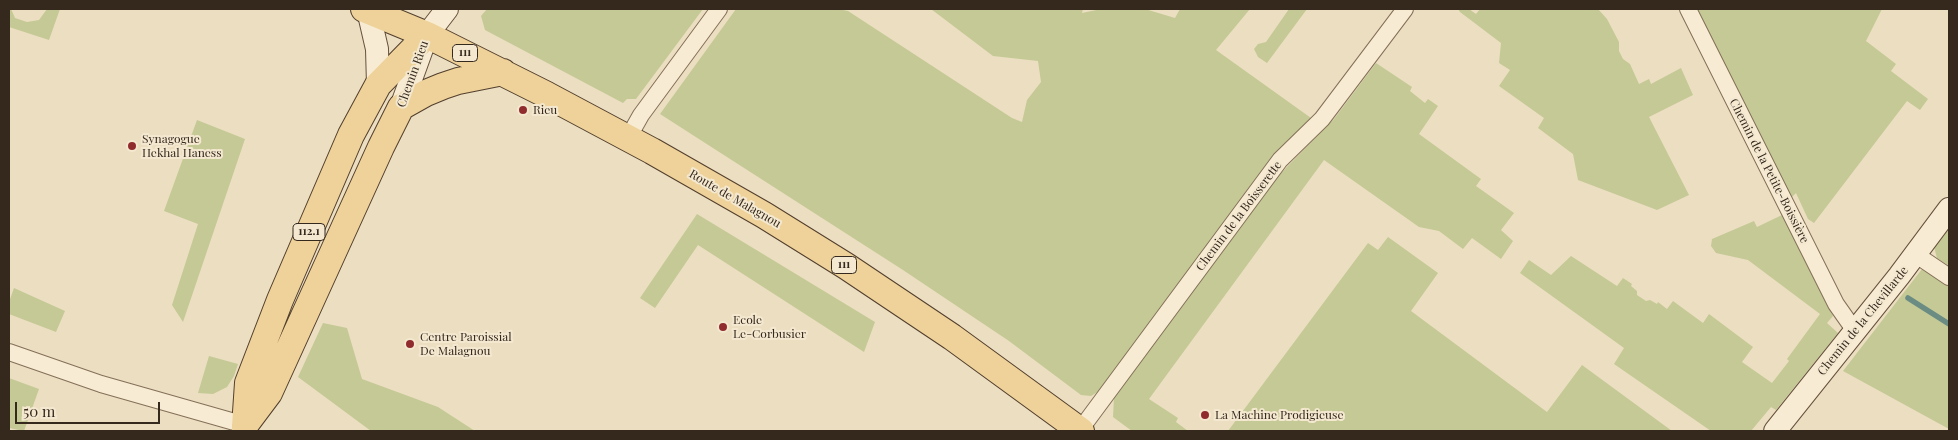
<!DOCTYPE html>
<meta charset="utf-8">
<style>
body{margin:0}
#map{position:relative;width:1958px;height:440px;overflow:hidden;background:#ecdec1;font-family:"Playfair Display",serif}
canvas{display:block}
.frame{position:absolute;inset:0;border:10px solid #35281d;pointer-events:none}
.scale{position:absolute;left:15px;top:402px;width:145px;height:22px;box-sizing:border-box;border:2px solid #35281d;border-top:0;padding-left:6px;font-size:15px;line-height:18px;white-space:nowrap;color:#35281d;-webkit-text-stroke:4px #f4e9d0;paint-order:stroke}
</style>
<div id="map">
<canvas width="1958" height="440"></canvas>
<div class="frame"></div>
<div class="scale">50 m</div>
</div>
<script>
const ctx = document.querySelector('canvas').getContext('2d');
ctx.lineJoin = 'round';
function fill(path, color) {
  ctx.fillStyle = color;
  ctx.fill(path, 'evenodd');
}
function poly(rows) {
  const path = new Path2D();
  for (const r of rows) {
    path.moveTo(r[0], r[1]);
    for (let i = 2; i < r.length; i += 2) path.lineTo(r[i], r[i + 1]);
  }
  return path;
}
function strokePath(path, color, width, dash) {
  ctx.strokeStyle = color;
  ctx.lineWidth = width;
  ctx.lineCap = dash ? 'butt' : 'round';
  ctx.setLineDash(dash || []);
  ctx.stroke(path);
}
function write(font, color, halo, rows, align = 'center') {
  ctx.font = font + ' "Playfair Display",serif';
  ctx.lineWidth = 4;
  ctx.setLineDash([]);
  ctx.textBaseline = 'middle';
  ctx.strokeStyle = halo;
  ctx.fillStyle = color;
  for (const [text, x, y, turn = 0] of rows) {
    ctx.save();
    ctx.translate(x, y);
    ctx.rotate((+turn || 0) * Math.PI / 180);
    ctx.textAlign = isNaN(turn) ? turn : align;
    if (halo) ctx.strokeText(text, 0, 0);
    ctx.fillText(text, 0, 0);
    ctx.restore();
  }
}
const green = poly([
 [9,9,11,9,15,18,27,22,39,20,47,9,60,9,49,40,9,27],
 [487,9,703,9,636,99,627,99,623,103,485,30,481,16],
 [736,9,790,9,792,10,838,9,848,11,1012,118,1022,122,1027,100,1041,82,1038,61,993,56,931,9,1083,9,1082,13,1101,9,1145,9,1175,18,1180,9,1250,9,1216,50,1311,118,1271,158,1101,390,1091,396,1081,395,1009,341,903,270,660,114],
 [1289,9,1307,9,1267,63,1258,57,1254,49,1258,44,1266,42],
 [1458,9,1469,9,1476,14,1480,9,1598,9,1607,19,1619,42,1619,51,1623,59,1630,64,1639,84,1649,79,1651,84,1681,68,1693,95,1649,117,1689,195,1657,210,1578,180,1573,154,1538,128,1544,118,1499,86,1510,70,1499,63,1501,43,1460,12],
 [1696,9,1882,9,1866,41,1896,64,1891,71,1928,99,1920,110,1907,101,1814,223,1808,219,1796,193,1791,198],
 [1376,63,1412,87,1410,91,1425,103,1428,99,1438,106,1419,134,1481,179,1476,186,1514,213,1501,230,1513,241,1501,259,1472,238,1463,249,1439,231,1419,227,1324,160,1149,399,1178,418,1176,422,1188,431,1132,431,1113,417,1114,397,1278,176,1334,119],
 [197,120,245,139,183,322,172,305,198,224,164,211],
 [697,214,875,322,864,352,698,245,655,308,640,298],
 [1782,215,1833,316,1827,323,1838,333,1776,410,1771,407,1751,431,1711,431,1614,364,1624,348,1520,273,1529,260,1551,275,1571,256,1617,286,1623,278,1632,284,1631,286,1637,291,1637,295,1646,301,1650,300,1657,304,1658,302,1667,309,1673,301,1703,323,1709,314,1753,347,1742,362,1772,383,1789,361,1787,359,1820,314,1748,260,1716,253,1711,246,1712,239,1754,221,1757,227],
 [1949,226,1949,266,1937,258,1934,247],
 [1388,237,1438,273,1411,311,1547,412,1582,365,1672,431,1228,431,1368,243,1378,250],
 [1922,269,1949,285,1949,429,1843,371],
 [14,288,65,311,56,332,9,314,9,302],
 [323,323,347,328,362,379,438,407,475,431,371,431,298,377],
 [209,356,238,364,234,376,227,387,213,394,198,393],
 [9,378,39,389,24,431,9,428]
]);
const stream = poly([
 [1908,298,1949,324]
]);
const street = poly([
 [1688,9,1836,304,1855,331],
 [628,138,641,115,719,9],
 [1915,254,1949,277],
 [9,352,101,384,245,425],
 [1080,430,1280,160,1322,119,1405,9]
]);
const secondary = poly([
 [376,9,368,10,377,49,378,85],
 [401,107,427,35,447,9],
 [1775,431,1899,276,1949,209]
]);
const primary = poly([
 [364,9,427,35,547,95,652,151,764,215,846,266,952,337,1081,431],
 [245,425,269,393,381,147,401,107,426,93,443,86,458,81,503,72],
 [245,427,248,383,280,300,351,135,378,85,427,35]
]);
const markers = [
 [523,110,5,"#912c2e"],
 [132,146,5,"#912c2e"],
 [723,327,5,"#912c2e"],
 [410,344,5,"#912c2e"],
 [1205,415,5,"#912c2e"]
];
const shields = [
 [465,53,25],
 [309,232,32],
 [844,265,25]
];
const shieldNames = [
 ["111",465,53],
 ["112.1",309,232],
 ["111",844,265]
];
const streetNames = [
 ["Chemin Rieu",413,74,-70],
 ["Chemin de la Petite-Boissière",1769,171,63],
 ["Route de Malagnou",735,199,30],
 ["Chemin de la Boisserette",1239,216,-53],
 ["Chemin de la Chevillarde",1863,321,-51]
];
const poiNames = [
 ["Rieu",533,110],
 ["Synagogue",142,139],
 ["Hekhal Haness",142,153],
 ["Ecole",733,320],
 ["Le-Corbusier",733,334],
 ["Centre Paroissial",420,337],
 ["De Malagnou",420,351],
 ["La Machine Prodigieuse",1215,415]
];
fill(green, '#c4c995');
strokePath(stream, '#6b8c83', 5.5);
strokePath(street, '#846f59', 18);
strokePath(secondary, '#66503d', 24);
strokePath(primary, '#523e2d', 28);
strokePath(street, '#f7ecd3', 16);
strokePath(secondary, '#f7ecd3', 22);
strokePath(primary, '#eed299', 26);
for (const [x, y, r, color] of markers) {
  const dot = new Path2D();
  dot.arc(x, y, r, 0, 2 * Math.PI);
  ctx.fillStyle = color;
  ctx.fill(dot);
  strokePath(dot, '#f4e9d0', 2);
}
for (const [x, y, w] of shields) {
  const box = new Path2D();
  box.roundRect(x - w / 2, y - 8.5, w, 17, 4);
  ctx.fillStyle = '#f4e9d0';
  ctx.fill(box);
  strokePath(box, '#35281d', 1);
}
write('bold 11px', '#35281d', null, shieldNames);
write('12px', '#35281d', '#f4e9d0', streetNames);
write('12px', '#35281d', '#f4e9d0', poiNames, 'left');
</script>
